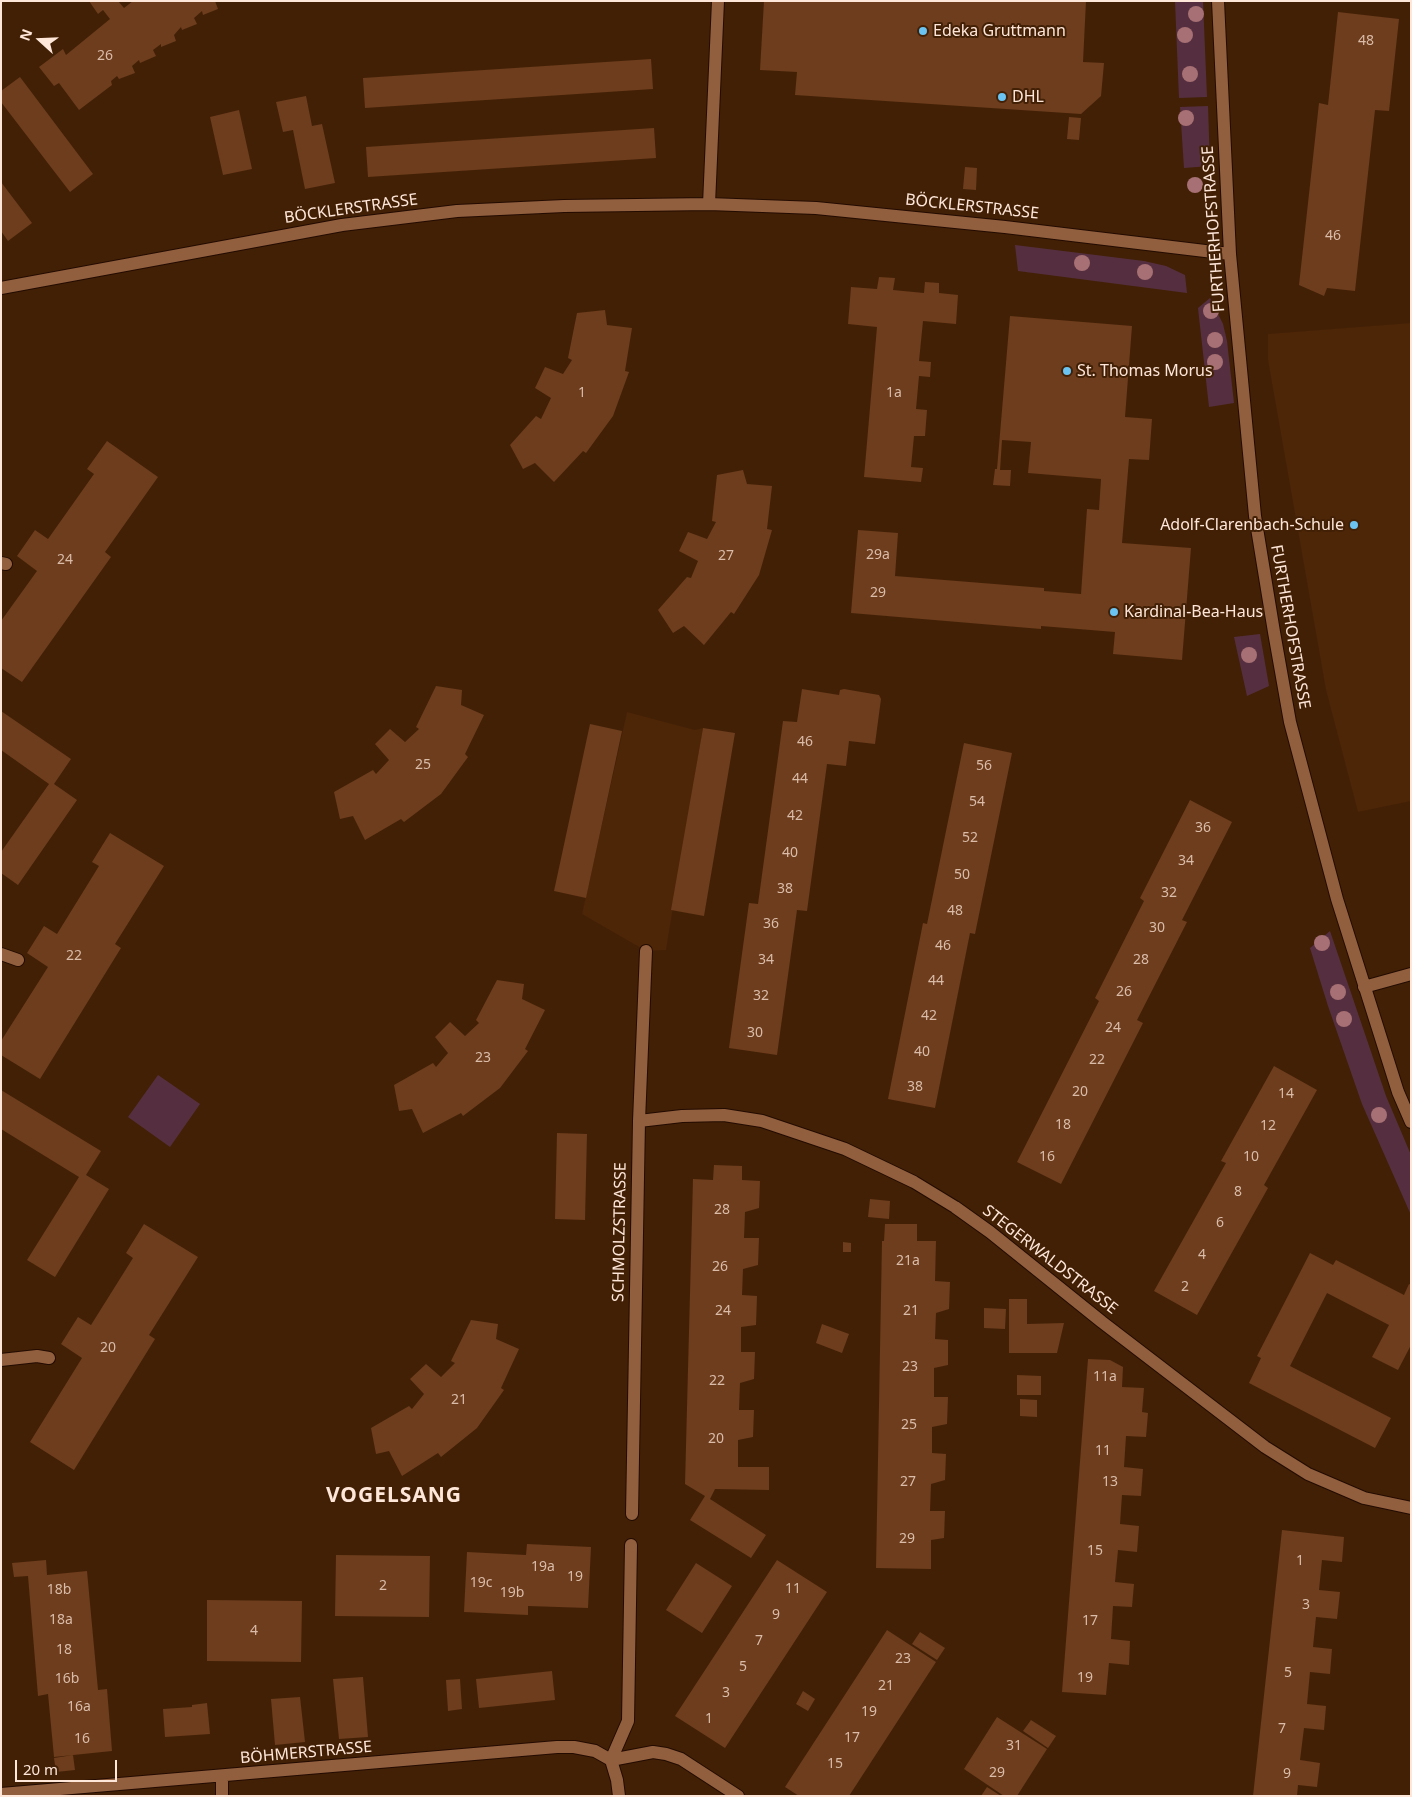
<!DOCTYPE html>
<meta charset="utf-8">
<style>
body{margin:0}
#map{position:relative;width:1412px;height:1797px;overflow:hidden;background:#422006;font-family:"Noto Sans",sans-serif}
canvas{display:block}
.frame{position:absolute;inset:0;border:2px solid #fee6d8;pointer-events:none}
.north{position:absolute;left:15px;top:15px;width:50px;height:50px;-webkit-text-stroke:4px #422006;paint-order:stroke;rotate:290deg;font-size:14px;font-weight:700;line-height:20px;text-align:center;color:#fee6d8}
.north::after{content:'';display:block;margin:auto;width:18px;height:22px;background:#fee6d8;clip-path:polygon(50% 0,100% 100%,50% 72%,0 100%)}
.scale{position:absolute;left:15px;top:1760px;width:102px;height:22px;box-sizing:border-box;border:2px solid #fee6d8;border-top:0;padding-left:6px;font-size:15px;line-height:18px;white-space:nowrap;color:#fee6d8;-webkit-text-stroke:4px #422006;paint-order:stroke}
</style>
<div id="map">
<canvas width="1412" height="1797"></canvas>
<div class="frame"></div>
<div class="north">N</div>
<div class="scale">20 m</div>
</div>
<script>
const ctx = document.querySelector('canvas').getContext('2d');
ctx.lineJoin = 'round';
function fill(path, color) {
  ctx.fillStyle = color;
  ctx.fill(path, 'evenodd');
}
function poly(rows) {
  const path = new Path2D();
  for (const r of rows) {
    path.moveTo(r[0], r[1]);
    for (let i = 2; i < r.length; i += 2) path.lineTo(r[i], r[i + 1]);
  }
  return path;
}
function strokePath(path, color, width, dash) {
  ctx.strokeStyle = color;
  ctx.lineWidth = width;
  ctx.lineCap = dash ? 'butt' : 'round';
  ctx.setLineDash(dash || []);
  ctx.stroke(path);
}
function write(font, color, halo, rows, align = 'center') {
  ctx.font = font + ' "Noto Sans",sans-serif';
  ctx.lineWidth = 4;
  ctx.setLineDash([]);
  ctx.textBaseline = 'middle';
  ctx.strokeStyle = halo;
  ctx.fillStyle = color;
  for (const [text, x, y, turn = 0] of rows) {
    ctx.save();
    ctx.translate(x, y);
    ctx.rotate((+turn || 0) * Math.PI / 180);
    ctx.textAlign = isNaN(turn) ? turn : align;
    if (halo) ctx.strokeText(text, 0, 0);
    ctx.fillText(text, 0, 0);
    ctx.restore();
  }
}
const built = poly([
 [1411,323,1411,801,1358,812,1326,690,1268,360,1268,334],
 [627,712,695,730,703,728,666,950,646,951,582,914]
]);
const green = poly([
 [1175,1,1203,1,1207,97,1179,98],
 [1208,106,1210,166,1184,168,1180,107],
 [1015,245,1144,261,1166,266,1185,275,1187,293,1018,271],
 [1210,298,1223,324,1227,341,1234,403,1209,407,1198,308],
 [1260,634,1269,686,1247,696,1234,637],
 [1330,931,1386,1096,1411,1155,1411,1215,1362,1104,1328,1006,1310,948],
 [158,1075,200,1104,170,1147,128,1117]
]);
const building = poly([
 [89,1,118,1,124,8,133,1,215,1,218,9,203,15,202,11,194,18,197,24,182,30,181,27,174,35,176,41,161,47,161,44,153,50,156,56,140,63,139,60,132,66,135,73,119,79,117,76,111,81,112,85,79,110,59,83,54,86,39,67,63,49,66,55,110,19,103,10,98,14],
 [764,1,1086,1,1083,62,1104,63,1101,96,1081,114,795,95,797,72,760,70],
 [1338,12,1399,19,1389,111,1375,110,1355,291,1327,288,1324,296,1299,285,1319,103,1328,105],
 [651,59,653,89,365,108,363,78],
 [20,77,93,174,70,192,1,102,1,91],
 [306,96,312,126,322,124,335,183,305,189,293,130,283,132,276,102],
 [239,110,252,169,223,175,210,117],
 [1069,117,1081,118,1079,140,1067,139],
 [654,128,656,158,368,177,366,147],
 [965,167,977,168,976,190,963,189],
 [1,182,32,223,8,241,1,231],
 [879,277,895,278,893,290,924,293,925,282,939,283,939,293,958,295,956,324,923,321,919,361,931,362,930,377,919,376,916,409,927,410,925,436,914,436,911,467,923,468,921,482,864,477,877,327,848,324,851,287,877,289],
 [605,310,607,325,632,328,625,371,629,372,613,416,586,453,583,451,554,482,535,463,523,469,510,445,536,416,541,419,551,398,535,388,545,367,563,374,572,360,568,358,577,313],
 [1010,316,1132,326,1125,417,1152,419,1149,460,1129,459,1122,543,1191,548,1182,660,1113,654,1115,632,1041,626,1041,629,851,613,858,530,898,533,895,576,1044,588,1044,591,1081,594,1087,509,1099,510,1101,479,1028,473,1031,442,1002,440,1000,470,1011,470,1010,486,993,485,995,469,997,469],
 [107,441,158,477,105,552,111,557,22,682,1,668,1,621,37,571,17,556,35,530,48,539,94,474,87,469],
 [743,470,747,484,772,486,767,529,772,530,759,575,734,614,731,612,704,645,684,626,673,633,658,610,687,577,691,578,698,561,679,551,688,532,707,539,716,522,712,521,717,475],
 [436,686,462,690,461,705,484,715,465,754,468,757,441,794,404,822,401,819,365,840,353,816,340,819,334,792,373,770,376,774,389,760,375,744,390,729,405,742,419,729,416,727],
 [802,689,839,695,840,690,844,689,879,695,881,699,875,744,849,741,846,766,827,764,807,911,797,910,777,1055,729,1048,749,903,758,904,783,721,797,722],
 [1,711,71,759,54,784,77,800,18,885,1,873,1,852,49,784,1,750],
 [590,724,622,731,586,898,554,891],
 [703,728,735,733,704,916,671,910],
 [964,743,1012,753,975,934,970,933,935,1108,888,1099,923,923,927,924],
 [1190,800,1232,822,1182,920,1187,922,1137,1020,1143,1023,1061,1184,1017,1162,1099,1001,1095,998,1144,901,1140,898],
 [110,833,164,866,115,944,121,948,40,1079,1,1055,1,1041,48,967,27,953,44,926,57,934,99,866,92,862],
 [497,980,524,984,522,999,545,1010,525,1049,528,1051,500,1088,463,1116,461,1113,423,1133,412,1109,399,1111,394,1085,433,1063,436,1067,448,1053,435,1037,450,1022,465,1036,479,1023,476,1020],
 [1274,1066,1317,1090,1264,1185,1268,1188,1197,1315,1154,1291,1226,1163,1221,1161],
 [1,1090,101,1151,86,1175,109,1189,55,1277,27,1260,79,1177,1,1129],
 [557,1133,587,1134,585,1220,555,1219],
 [714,1165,742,1166,742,1180,760,1181,759,1208,745,1212,744,1238,759,1238,758,1265,743,1269,742,1295,757,1296,756,1325,741,1327,741,1352,755,1352,754,1379,740,1383,739,1410,754,1410,753,1437,738,1440,738,1467,769,1467,769,1490,715,1489,710,1499,766,1535,751,1558,690,1520,705,1496,685,1484,693,1179,713,1180],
 [870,1199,890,1201,889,1219,868,1217],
 [144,1224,198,1257,149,1335,155,1339,74,1470,30,1442,82,1358,61,1344,78,1317,91,1325,133,1258,126,1253],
 [885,1224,917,1224,917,1241,936,1241,935,1281,950,1282,949,1309,936,1313,935,1339,948,1340,948,1365,934,1368,934,1397,948,1397,947,1424,932,1427,932,1453,946,1454,945,1480,931,1484,930,1511,945,1511,944,1538,931,1540,931,1569,876,1568,882,1241,884,1241],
 [843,1242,851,1243,851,1252,843,1252],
 [1310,1253,1333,1265,1336,1260,1404,1295,1409,1284,1411,1285,1411,1345,1398,1370,1372,1357,1389,1325,1327,1293,1290,1366,1391,1418,1375,1448,1249,1383,1261,1358,1257,1356],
 [1009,1299,1027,1299,1027,1324,1064,1323,1057,1353,1009,1353],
 [984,1308,1006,1309,1005,1329,984,1328],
 [471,1320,498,1324,496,1339,519,1349,501,1388,504,1390,477,1428,441,1457,438,1453,402,1476,389,1451,376,1454,371,1428,409,1406,412,1409,424,1394,410,1379,426,1364,441,1377,455,1363,451,1361],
 [822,1324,849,1334,842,1353,816,1343],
 [1088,1359,1110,1360,1123,1367,1122,1387,1144,1388,1142,1412,1148,1413,1146,1437,1126,1436,1124,1467,1143,1469,1141,1496,1122,1495,1120,1524,1139,1526,1137,1552,1118,1550,1115,1582,1134,1584,1132,1607,1113,1606,1111,1639,1130,1641,1129,1665,1109,1663,1106,1695,1062,1692],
 [1017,1375,1041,1376,1041,1395,1017,1395],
 [1020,1399,1037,1400,1037,1417,1020,1416],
 [1282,1530,1344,1537,1342,1562,1322,1560,1319,1590,1340,1592,1337,1619,1316,1617,1313,1647,1332,1649,1330,1674,1310,1672,1307,1704,1326,1706,1324,1730,1304,1728,1300,1760,1320,1763,1317,1787,1298,1785,1297,1796,1253,1796],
 [527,1544,591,1547,588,1608,528,1606,528,1615,464,1612,467,1552,526,1555],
 [336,1555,430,1556,429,1617,335,1616],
 [46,1560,47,1575,87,1571,98,1690,107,1689,112,1751,54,1757,48,1694,38,1696,28,1576,14,1577,12,1563],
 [777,1560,827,1592,725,1748,675,1716],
 [696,1563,732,1586,702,1633,666,1610],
 [207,1600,302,1601,301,1662,207,1661],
 [887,1630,936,1662,849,1796,799,1796,785,1787],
 [920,1632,945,1648,937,1660,912,1644],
 [552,1671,555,1700,479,1708,476,1679],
 [363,1677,368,1737,339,1739,333,1679],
 [460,1679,462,1709,448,1711,446,1680],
 [803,1691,815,1699,808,1711,796,1704],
 [300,1697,305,1742,275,1745,271,1699],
 [207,1703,210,1734,165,1737,163,1709,192,1707,192,1705],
 [997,1717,1047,1749,1017,1796,1004,1796,964,1769],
 [1031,1720,1056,1736,1048,1748,1023,1731],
 [73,1755,75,1770,56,1772,54,1758],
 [987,1787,1001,1796,981,1796]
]);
const lane = poly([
 [1,563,6,564],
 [1,954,18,960],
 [1,1360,37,1356,49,1358],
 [611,1760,628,1721,631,1545]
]);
const street = poly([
 [1218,1,1230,254,1255,516,1274,632,1290,722,1337,899,1398,1092,1411,1122],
 [709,204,718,1],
 [1,288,342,225,457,211,564,206,709,204,816,208,1005,227,1230,254],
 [1364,987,1411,974],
 [639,1121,682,1116,724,1115,762,1121,845,1149,914,1182,955,1207,990,1232,1102,1322,1265,1447,1308,1474,1364,1498,1411,1508],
 [632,1514,639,1121,646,951],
 [611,1760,653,1752,666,1754,681,1759,738,1796],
 [611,1760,617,1780,619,1796],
 [1,1794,557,1747,574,1747,595,1751,611,1760],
 [222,1796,222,1777]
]);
const trees = [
 [1196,14],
 [1185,35],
 [1190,74],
 [1186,118],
 [1195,185],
 [1082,263],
 [1145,272],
 [1211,311],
 [1215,340],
 [1215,362],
 [1249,655],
 [1322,943],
 [1338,992],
 [1344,1019],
 [1379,1115]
];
const markers = [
 [923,31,5,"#6ac3f1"],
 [1002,97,5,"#6ac3f1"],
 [1067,371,5,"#6ac3f1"],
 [1354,525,5,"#6ac3f1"],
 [1114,612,5,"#6ac3f1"]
];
const numberNames = [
 ["48",1366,41],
 ["26",105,56],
 ["46",1333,236],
 ["1",582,393],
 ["1a",894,393],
 ["29a",878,555],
 ["27",726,556],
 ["24",65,560],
 ["29",878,593],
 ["46",805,742],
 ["25",423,765],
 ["56",984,766],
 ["44",800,779],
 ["54",977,802],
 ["42",795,816],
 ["36",1203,828],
 ["52",970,838],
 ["40",790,853],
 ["34",1186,861],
 ["50",962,875],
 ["38",785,889],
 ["32",1169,893],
 ["48",955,911],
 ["36",771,924],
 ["30",1157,928],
 ["46",943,946],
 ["22",74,956],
 ["34",766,960],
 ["28",1141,960],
 ["44",936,981],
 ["26",1124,992],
 ["32",761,996],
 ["42",929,1016],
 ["24",1113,1028],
 ["30",755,1033],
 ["40",922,1052],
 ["23",483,1058],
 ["22",1097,1060],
 ["38",915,1087],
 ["20",1080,1092],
 ["14",1286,1094],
 ["18",1063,1125],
 ["12",1268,1126],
 ["16",1047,1157],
 ["10",1251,1157],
 ["8",1238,1192],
 ["28",722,1210],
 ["6",1220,1223],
 ["4",1202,1255],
 ["21a",908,1261],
 ["26",720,1267],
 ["2",1185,1287],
 ["24",723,1311],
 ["21",911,1311],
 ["20",108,1348],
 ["23",910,1367],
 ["11a",1105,1377],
 ["22",717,1381],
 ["21",459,1400],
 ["25",909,1425],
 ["20",716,1439],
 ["11",1103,1451],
 ["27",908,1482],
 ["13",1110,1482],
 ["29",907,1539],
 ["15",1095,1551],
 ["1",1300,1561],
 ["19a",543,1567],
 ["19",575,1577],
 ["19c",481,1583],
 ["2",383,1586],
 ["11",793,1589],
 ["18b",59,1590],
 ["19b",512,1593],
 ["3",1306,1605],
 ["9",776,1615],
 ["18a",61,1620],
 ["17",1090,1621],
 ["4",254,1631],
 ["7",759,1641],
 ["18",64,1650],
 ["23",903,1659],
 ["5",743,1667],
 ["5",1288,1673],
 ["19",1085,1678],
 ["16b",67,1679],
 ["21",886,1686],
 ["3",726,1693],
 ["16a",79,1707],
 ["19",869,1712],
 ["1",709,1719],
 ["7",1282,1729],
 ["17",852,1738],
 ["16",82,1739],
 ["31",1014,1746],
 ["15",835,1764],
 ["29",997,1773],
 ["9",1287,1774]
];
const poiNames = [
 ["Edeka Gruttmann",933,31],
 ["DHL",1012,97],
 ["St. Thomas Morus",1077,371],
 ["Adolf-Clarenbach-Schule",1344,525,"right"],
 ["Kardinal-Bea-Haus",1124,612]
];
const streetNames = [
 ["BÖCKLERSTRASSE",972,207,6],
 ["BÖCKLERSTRASSE",351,209,-8],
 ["FURTHERHOFSTRASSE",1214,229,-94],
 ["FURTHERHOFSTRASSE",1290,627,80],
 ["SCHMOLZSTRASSE",620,1232,-89],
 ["STEGERWALDSTRASSE",1050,1260,38],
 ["BÖHMERSTRASSE",306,1753,-5]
];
const districtNames = [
 ["VOGELSANG",394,1496]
];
fill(built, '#4d2507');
fill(green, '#552f3f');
fill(building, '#6d3d1d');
strokePath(lane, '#230b00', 14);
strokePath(street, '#230b00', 14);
strokePath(lane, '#915f3e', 12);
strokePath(street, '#915f3e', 12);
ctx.fillStyle = '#a77074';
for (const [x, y] of trees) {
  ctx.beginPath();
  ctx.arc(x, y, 8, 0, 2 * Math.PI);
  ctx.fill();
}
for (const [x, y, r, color] of markers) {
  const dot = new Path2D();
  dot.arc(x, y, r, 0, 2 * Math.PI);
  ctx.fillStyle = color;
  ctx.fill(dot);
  strokePath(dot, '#422006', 2);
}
write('14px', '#dabca9', null, numberNames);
write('16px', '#fee6d8', '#422006', poiNames, 'left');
write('16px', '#fee6d8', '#422006', streetNames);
ctx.letterSpacing = '1px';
write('bold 21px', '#fee6d8', '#422006', districtNames);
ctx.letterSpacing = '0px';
</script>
